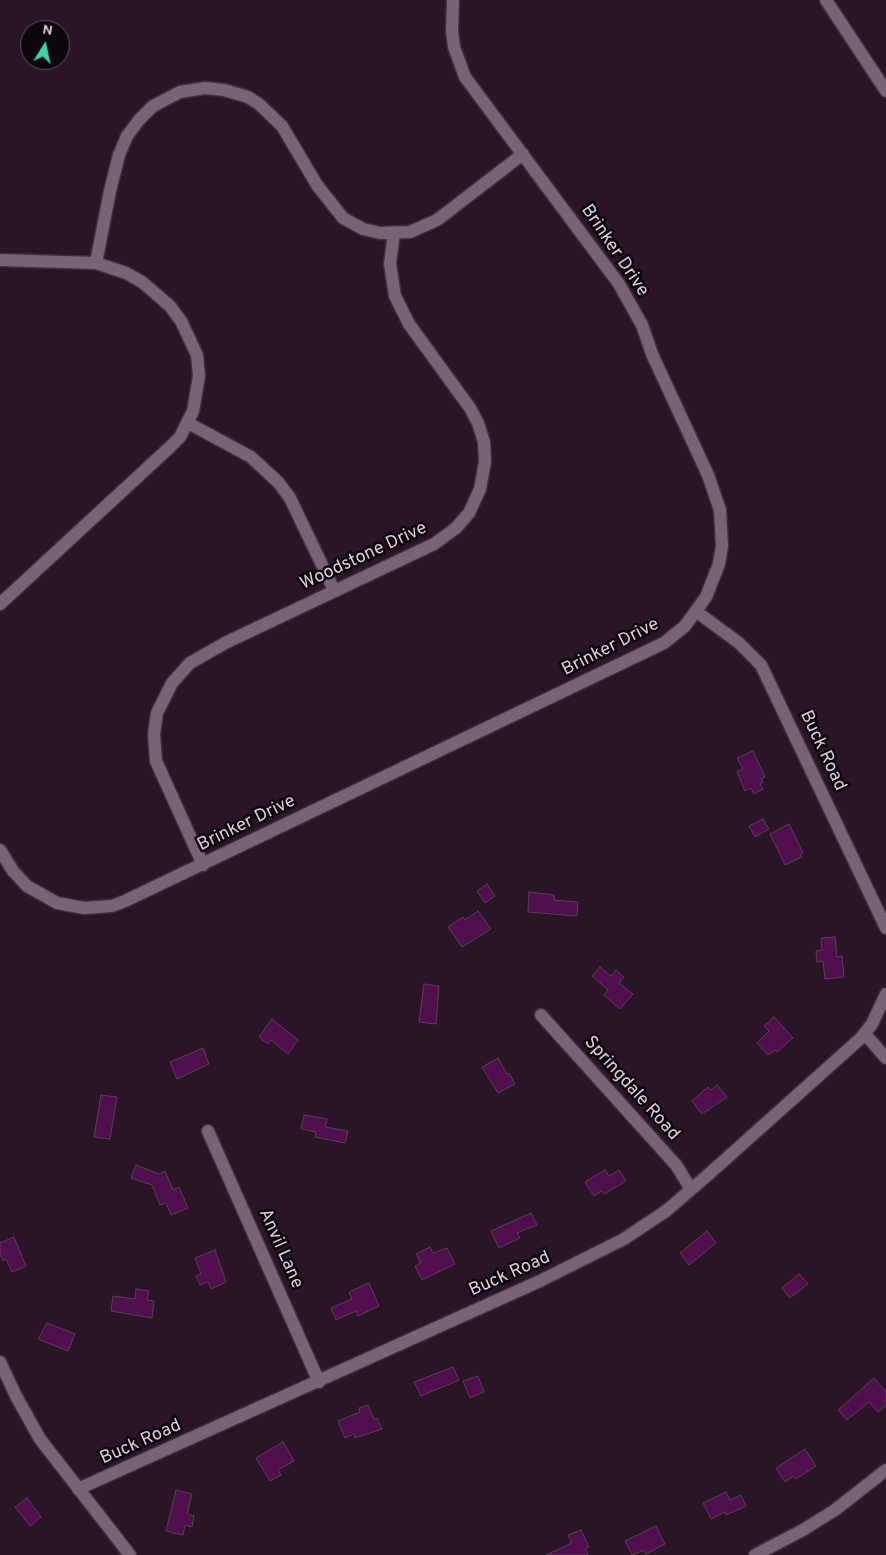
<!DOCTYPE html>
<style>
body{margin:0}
#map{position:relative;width:886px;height:1555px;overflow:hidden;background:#291526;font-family:Overpass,sans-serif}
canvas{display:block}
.north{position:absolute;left:20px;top:20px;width:50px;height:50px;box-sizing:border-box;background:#0c050b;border:1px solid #60565e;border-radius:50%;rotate:10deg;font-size:14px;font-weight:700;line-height:20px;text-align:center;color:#ddcfdb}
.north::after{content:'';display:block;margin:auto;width:18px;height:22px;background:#3bd4a4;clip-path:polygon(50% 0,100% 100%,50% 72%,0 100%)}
</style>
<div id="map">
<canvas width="886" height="1555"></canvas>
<div class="north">N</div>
</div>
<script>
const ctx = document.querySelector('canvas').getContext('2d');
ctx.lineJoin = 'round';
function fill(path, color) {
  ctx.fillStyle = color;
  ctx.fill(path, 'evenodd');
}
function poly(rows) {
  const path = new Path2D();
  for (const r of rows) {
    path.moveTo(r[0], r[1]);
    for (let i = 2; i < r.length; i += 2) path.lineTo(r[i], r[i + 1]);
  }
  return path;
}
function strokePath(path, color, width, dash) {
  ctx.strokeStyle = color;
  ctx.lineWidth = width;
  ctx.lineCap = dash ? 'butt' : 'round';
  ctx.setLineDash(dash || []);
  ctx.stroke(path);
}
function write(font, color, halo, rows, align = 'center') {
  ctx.font = font + ' Overpass,sans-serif';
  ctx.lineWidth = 5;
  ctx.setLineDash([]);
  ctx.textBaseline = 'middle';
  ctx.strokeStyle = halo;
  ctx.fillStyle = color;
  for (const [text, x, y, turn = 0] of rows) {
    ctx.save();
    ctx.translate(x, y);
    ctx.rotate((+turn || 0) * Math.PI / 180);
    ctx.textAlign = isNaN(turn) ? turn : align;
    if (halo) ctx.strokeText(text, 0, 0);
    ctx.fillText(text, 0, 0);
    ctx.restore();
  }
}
const building = poly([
 [753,751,765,777,761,779,763,782,760,784,763,789,754,794,751,788,745,791,737,772,743,769,737,758,753,751],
 [763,819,769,829,755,837,749,826,763,819],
 [789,824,803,853,800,855,802,857,785,865,770,834,789,824],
 [487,884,495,896,485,903,477,891,487,884],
 [529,892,554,895,554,900,578,902,577,916,528,912,529,892],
 [478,911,491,929,462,947,448,927,463,917,465,920,478,911],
 [835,937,837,957,842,956,844,977,825,979,823,961,817,962,816,951,822,950,821,938,835,937],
 [600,967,611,976,616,970,624,977,619,983,633,994,620,1009,604,995,608,990,592,976,600,967],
 [424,984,439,986,436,1024,419,1022,424,984],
 [774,1017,793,1038,777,1052,775,1050,768,1055,757,1043,769,1031,764,1026,774,1017],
 [272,1019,298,1040,288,1054,271,1040,268,1044,259,1037,272,1019],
 [203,1048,209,1064,177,1079,170,1062,203,1048],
 [498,1058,507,1074,509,1073,515,1084,498,1093,482,1067,498,1058],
 [717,1085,727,1097,702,1114,692,1101,708,1087,711,1090,717,1085],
 [101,1095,117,1097,110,1139,94,1137,101,1095],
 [304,1115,327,1119,325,1127,348,1131,345,1143,315,1137,316,1132,301,1129,304,1115],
 [136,1165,159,1174,165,1171,173,1190,179,1187,188,1208,171,1215,166,1203,160,1205,152,1185,131,1178,136,1165],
 [605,1170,609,1176,619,1170,626,1181,604,1194,602,1191,594,1196,585,1182,605,1170],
 [531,1213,537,1225,517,1233,520,1238,499,1248,491,1231,531,1213],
 [707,1231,716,1243,689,1265,680,1253,707,1231],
 [14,1237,26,1266,12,1272,6,1259,3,1261,0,1254,0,1243,14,1237],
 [430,1247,433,1253,447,1248,455,1264,422,1280,415,1266,421,1263,416,1254,430,1247],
 [215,1250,226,1282,211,1289,208,1282,200,1285,196,1276,201,1274,195,1258,215,1250],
 [799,1274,808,1284,790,1298,782,1288,799,1274],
 [369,1283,379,1306,358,1316,356,1311,336,1320,331,1308,352,1299,349,1292,369,1283],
 [136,1289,149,1291,147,1300,154,1301,152,1318,111,1311,113,1296,135,1299,136,1289],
 [47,1323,75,1334,68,1351,38,1339,47,1323],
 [453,1367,459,1380,421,1396,414,1382,453,1367],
 [478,1376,484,1392,470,1398,463,1381,478,1376],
 [874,1378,886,1392,886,1405,878,1412,869,1402,847,1420,838,1410,874,1378],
 [368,1405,374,1419,377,1418,382,1429,355,1438,354,1434,345,1438,338,1421,360,1412,359,1408,368,1405],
 [283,1442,294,1461,278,1470,281,1475,270,1481,256,1458,283,1442],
 [805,1449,816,1466,796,1479,794,1476,785,1482,776,1468,805,1449],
 [176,1490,192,1494,187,1514,194,1516,192,1527,185,1525,183,1535,166,1531,176,1490],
 [726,1492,730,1500,741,1495,746,1506,726,1515,725,1512,711,1519,703,1503,726,1492],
 [27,1498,41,1517,30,1526,15,1507,27,1498],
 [656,1526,665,1544,646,1554,644,1550,632,1555,625,1541,656,1526],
 [581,1530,589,1547,585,1549,588,1555,546,1555,572,1543,568,1535,581,1530]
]);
const minor = poly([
 [826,0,886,91],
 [0,260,96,263,126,273,142,282,170,306,181,321,197,355,199,376,193,411,180,437,170,447,0,604],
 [96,263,110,191,119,155,127,136,139,120,153,106,180,92,205,88,224,90,248,97,259,104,282,126,317,185,343,218,363,229,380,233,410,232,437,220,523,154],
 [188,423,251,457,279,483,290,498,334,590],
 [697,612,739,643,761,665,886,928],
 [0,850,13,871,27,886,57,903,84,908,112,906,125,901,664,643,685,626,706,597,719,564,722,546,720,510,708,475,652,354,642,325,619,284,465,77,454,47,452,31,453,0],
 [203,865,156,761,154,734,157,713,172,683,190,663,225,643,434,544,456,528,469,513,480,489,485,462,484,442,478,423,470,408,409,324,395,296,390,264,394,233],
 [541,1015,676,1165,691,1189],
 [865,1034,886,1058],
 [208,1131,319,1382],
 [0,1362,16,1396,40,1439,130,1555],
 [78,1489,540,1281,624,1239,666,1211,709,1174,861,1038,872,1024,886,994],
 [755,1555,803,1530,835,1510,886,1470]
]);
const streetNames = [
 ["Brinker Drive",614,251,56],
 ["Woodstone Drive",364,557,-25],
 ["Brinker Drive",611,648,-27],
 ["Buck Road",822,751,65],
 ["Brinker Drive",247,824,-26],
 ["Springdale Road",631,1089,48],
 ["Anvil Lane",280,1249,66],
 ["Buck Road",510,1275,-24],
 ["Buck Road",141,1443,-24]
];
fill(building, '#51104d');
strokePath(building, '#594256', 1);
strokePath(minor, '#3d2f3c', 15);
strokePath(minor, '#796176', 12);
write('18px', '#ddcfdb', '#0c050b', streetNames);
</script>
